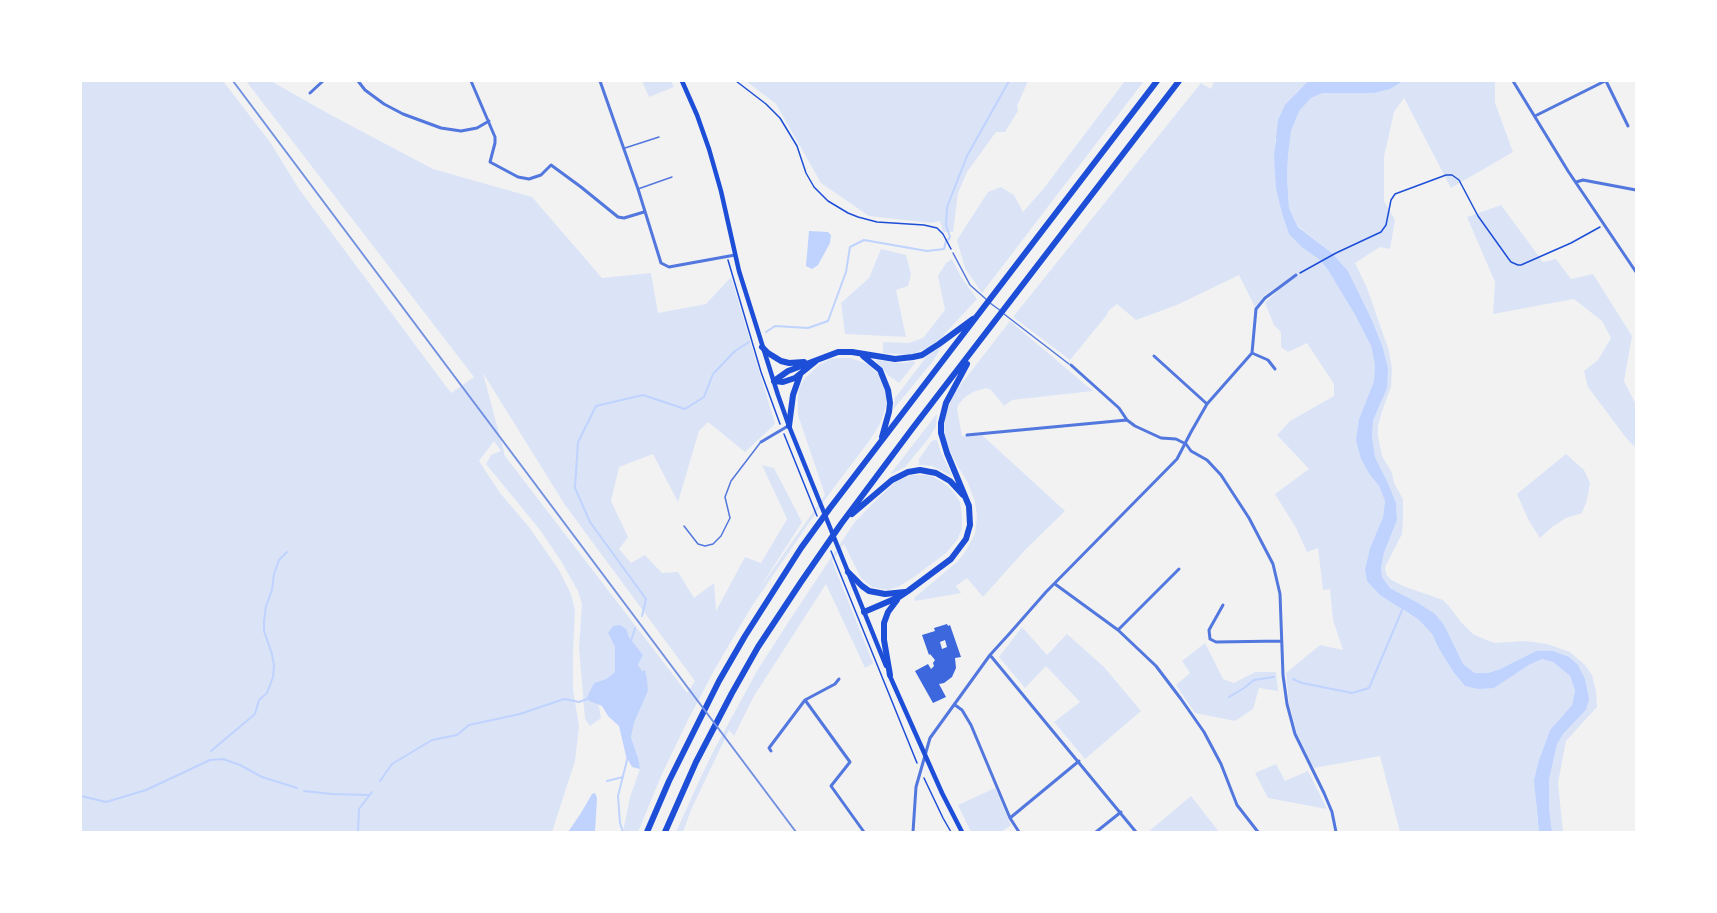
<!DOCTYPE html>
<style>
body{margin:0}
#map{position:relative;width:1717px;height:913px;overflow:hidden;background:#f2f2f2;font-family:"Exo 2",sans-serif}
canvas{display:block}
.frame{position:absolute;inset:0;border:82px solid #fff;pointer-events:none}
</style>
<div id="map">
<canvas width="1717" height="913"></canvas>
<div class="frame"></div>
</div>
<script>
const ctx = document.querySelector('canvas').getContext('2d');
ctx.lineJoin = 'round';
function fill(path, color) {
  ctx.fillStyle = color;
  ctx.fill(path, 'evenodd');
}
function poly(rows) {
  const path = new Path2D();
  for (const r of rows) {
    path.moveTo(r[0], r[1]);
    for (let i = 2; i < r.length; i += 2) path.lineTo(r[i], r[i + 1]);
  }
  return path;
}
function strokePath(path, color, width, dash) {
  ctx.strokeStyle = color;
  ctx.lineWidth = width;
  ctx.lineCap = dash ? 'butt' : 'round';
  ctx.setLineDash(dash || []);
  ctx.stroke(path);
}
const green = poly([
 [81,81,223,81,270,142,299,189,451,393,474,377,246,81,271,81,329,114,433,169,532,197,602,278,651,273,658,313,706,304,731,277,775,424,745,452,708,422,699,431,678,502,653,454,619,467,611,501,628,537,619,549,631,563,645,555,662,573,678,572,694,598,714,583,716,611,745,557,761,563,787,519,762,465,774,468,802,522,757,592,825,495,798,415,798,396,800,386,805,378,819,365,830,359,840,358,850,358,868,364,879,375,886,395,886,406,880,424,870,440,826,498,752,606,716,667,688,720,662,774,638,832,623,832,630,797,640,769,639,761,631,737,634,723,648,691,645,670,642,671,638,665,643,655,626,633,626,629,608,633,615,647,615,672,606,679,594,683,587,697,589,701,597,704,599,707,601,718,590,726,585,719,579,648,582,604,578,591,561,561,540,530,486,464,491,455,501,451,494,441,479,461,500,493,529,527,559,570,571,594,575,610,573,651,573,689,579,726,575,761,552,832,81,832],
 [483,373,565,505,695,681,687,693,505,456],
 [642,81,671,81,674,87,649,97],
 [746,81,1028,81,1017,106,1018,111,1005,132,996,132,967,172,958,193,953,232,943,232,940,221,931,223,869,216,821,183,776,104],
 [1125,81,1144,81,982,293,965,268,957,240,988,192,1001,187,1014,195,1023,212,1044,188],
 [1214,81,1308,81,1296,93,1275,140,1276,188,1303,248,1320,260,1328,270,1354,313,1371,346,1375,365,1374,381,1359,419,1370,475,1379,486,1385,501,1383,517,1370,548,1365,569,1402,610,1419,620,1432,634,1439,649,1454,673,1465,686,1494,688,1529,665,1542,659,1553,662,1570,676,1575,690,1572,705,1550,730,1539,760,1536,803,1539,832,1400,832,1380,756,1314,768,1297,734,1289,704,1286,673,1320,645,1343,650,1333,620,1330,589,1323,590,1318,548,1307,552,1296,528,1275,494,1309,469,1277,435,1290,421,1334,396,1334,384,1307,343,1288,352,1281,347,1281,332,1274,325,1265,303,1295,274,1265,295,1255,307,1239,275,1177,305,1136,320,1117,304,1109,310,1106,316,1070,360,1013,317,1201,83,1211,89],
 [1403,81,1495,81,1495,103,1513,152,1451,188,1404,98,1394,112,1384,157,1384,201,1395,220,1390,249,1380,247,1355,263,1367,288,1389,351,1392,369,1391,387,1381,414,1378,427,1378,436,1382,456,1392,473,1394,483,1403,499,1403,520,1402,534,1385,567,1386,574,1390,579,1403,586,1443,600,1449,606,1460,621,1473,634,1484,639,1495,643,1525,641,1547,644,1570,652,1585,665,1592,675,1596,691,1597,707,1566,741,1558,783,1563,832,1552,832,1549,807,1549,780,1557,744,1564,733,1586,710,1585,679,1536,651,1500,669,1488,673,1475,673,1463,664,1453,646,1402,594,1390,588,1382,577,1381,568,1384,553,1397,520,1396,503,1388,483,1375,457,1372,437,1373,421,1381,403,1388,368,1383,348,1372,320,1348,271,1332,253,1298,226,1289,208,1287,177,1288,156,1291,131,1298,111,1311,98,1323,93,1374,93],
 [1501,205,1543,262,1556,259,1571,279,1593,274,1632,336,1624,381,1636,405,1636,448,1627,439,1588,387,1584,371,1598,360,1611,338,1602,321,1574,299,1493,314,1495,282,1467,217],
 [881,249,906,255,911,274,909,283,908,286,896,290,906,337,845,334,841,303,869,278],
 [952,259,961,277,977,299,941,338,929,347,911,355,883,353,883,342,909,343,923,338,945,310,938,276,946,263],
 [1010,321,1093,391,1012,400,1004,406,991,390,986,388,973,392,965,397,958,405,957,409,962,436,982,435,1065,511,1026,549,983,597,967,578,956,586,961,593,915,601,914,598,958,561,965,552,975,534,977,516,975,502,968,483,957,465,946,442,944,434,945,415,955,392],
 [942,346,933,361,893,410,895,398,927,356],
 [875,360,902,363,914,361,915,363,899,383,888,375],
 [936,415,937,415,936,426,929,438,905,467,892,474,891,473],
 [934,440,937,440,940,450,952,476,932,466,919,465,919,459,931,442],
 [1566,454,1584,470,1590,483,1587,500,1582,513,1566,518,1552,527,1540,538,1529,521,1517,494],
 [912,475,927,475,934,477,948,486,955,494,960,502,962,515,962,529,957,540,946,553,914,577,898,587,888,590,872,587,861,578,844,544,832,561,873,663,865,668,826,584,754,696,734,736,729,730,691,810,683,832,676,832,699,781,715,748,757,671,791,618,854,523,880,496,897,481],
 [1022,627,1047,655,1067,634,1104,667,1141,711,1085,759,1054,722,1080,702,1046,666,1025,688,999,657],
 [1205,643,1223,679,1234,683,1255,672,1276,672,1278,691,1259,688,1253,709,1235,721,1195,713,1176,685,1190,673,1182,661],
 [1276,764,1285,781,1308,771,1327,809,1268,798,1255,773],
 [995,788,1011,825,1001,832,971,832,958,805],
 [1191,796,1219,832,1148,832]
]);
const water = poly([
 [1308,81,1403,81,1390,89,1374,93,1323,93,1311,98,1299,111,1291,131,1288,156,1287,177,1289,208,1298,227,1332,253,1348,271,1372,320,1383,348,1388,368,1387,388,1373,421,1372,437,1375,457,1388,483,1396,503,1397,520,1384,553,1381,568,1382,577,1390,588,1418,603,1435,614,1444,625,1463,664,1475,673,1488,673,1500,669,1536,651,1553,651,1569,657,1578,665,1585,679,1589,699,1586,710,1564,733,1557,744,1549,780,1549,807,1552,832,1539,832,1534,780,1539,760,1550,730,1572,705,1575,690,1570,676,1553,662,1542,659,1529,665,1494,688,1479,689,1465,686,1454,673,1439,649,1432,634,1419,620,1380,595,1367,581,1365,569,1370,548,1383,517,1385,501,1379,486,1370,475,1361,459,1356,440,1359,419,1374,381,1375,365,1371,346,1354,313,1328,270,1320,260,1303,248,1289,234,1282,213,1276,188,1274,157,1278,120,1285,105],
 [809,231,828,232,831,235,830,243,818,265,812,269,806,266],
 [620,625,626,629,629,637,643,655,638,665,642,671,645,670,647,679,648,691,634,723,631,737,639,761,640,769,632,767,626,756,619,726,608,716,602,706,589,701,587,697,594,683,606,679,615,672,615,647,608,633,613,626],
 [595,793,597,798,595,832,568,832,581,813,592,794]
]);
const stream = poly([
 [948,240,950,237,946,225,947,207,967,156,1009,81],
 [766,332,775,326,808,328,828,321,846,272,850,247,864,240,927,251,944,249,946,241],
 [642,616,646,599,590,522,575,488,578,442,596,406,643,395,685,409,704,397,713,374,735,351,749,342],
 [631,641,635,628],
 [1293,679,1302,683,1352,693,1369,688,1403,608],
 [1229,697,1244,688,1254,680,1274,677],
 [211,751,255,714,259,700,267,693,273,677,274,666,272,654,264,631,264,621,266,606,272,590,274,574,279,560,287,552],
 [380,781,392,764,432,740,457,735,469,725,520,714,564,699,579,702,590,698],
 [607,781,623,777],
 [304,791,332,794,369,795],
 [81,796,106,802,146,790,210,760,223,759,240,765,262,777,297,788],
 [358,832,359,809,372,792],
 [623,832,620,823,618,796,628,756]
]);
const building = poly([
 [947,624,948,626,950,625,961,657,955,658,956,668,952,677,944,683,939,684,946,697,933,703,915,671,928,664,931,669,934,666,933,663,935,660,930,654,929,655,922,635,935,631,934,628],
 [945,640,947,647,942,649,940,642]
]);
const path = poly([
 [736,81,766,104,780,118,797,146,806,173,814,187,828,201,848,213,858,217,877,222,924,225,937,228,943,234,951,249],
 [728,260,761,372,780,424],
 [1300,273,1336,253,1381,232,1386,225,1391,200,1395,194,1446,175,1452,175,1459,180,1478,216,1508,258,1511,262,1518,265,1521,265,1571,243,1600,227],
 [784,434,817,516],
 [831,551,917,763],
 [924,778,943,818,951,832]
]);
const service = poly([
 [625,148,659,137],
 [638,189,672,177],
 [953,253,970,285,987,300],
 [990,303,1001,311],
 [1004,314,1069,364],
 [684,526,698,544,705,546,713,544,721,536,730,518,725,497,731,481,760,443]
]);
const minor = poly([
 [358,81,365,90,384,104,403,114,441,128,461,131,477,128,489,121],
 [471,81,495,137,495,143,490,162,518,177,529,179,541,175,551,165,581,187,618,217,624,218,644,212],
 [600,81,638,189,661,263,669,267,735,255],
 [1513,81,1568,171,1636,272],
 [1606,81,1628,126],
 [310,93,323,81],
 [1535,116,1605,81],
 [1576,182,1583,180,1636,190],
 [1252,353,1268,360,1275,369],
 [1154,356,1207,404],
 [1071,365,1119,408,1127,420,1135,426,1161,438,1176,439,1186,444],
 [967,435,1127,420],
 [761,442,788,426],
 [1186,444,1191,451,1207,460,1221,475,1249,518,1273,564,1280,594,1283,675,1287,704,1295,734,1324,793,1332,812,1336,832],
 [1055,584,1118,630,1156,666,1181,699,1204,732,1221,764,1237,805,1258,832],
 [1223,605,1209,630,1210,639,1216,642,1281,641],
 [1118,630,1179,569],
 [990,655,1136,832],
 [805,700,850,762,831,786,864,832],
 [955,705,962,710,971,725,1010,818,1019,832],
 [771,751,769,748,805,700,835,684,839,679],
 [1010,818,1079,761],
 [913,832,916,787,930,738,990,655,1010,633,1046,592,1177,459,1191,432,1207,404,1252,353,1256,309,1265,298,1296,275],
 [1096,832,1121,812]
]);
const secondary = poly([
 [682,81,697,115,709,149,721,191,739,271,778,395,789,426,886,666],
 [889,674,942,793,962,832]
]);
const motorway = poly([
 [762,347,768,353,781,361,789,363,804,362],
 [863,356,880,370,888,390,890,403,889,412,882,437],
 [774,381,788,371,838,352,852,352,895,359,913,357,922,355,939,344,973,319],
 [774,381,783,382,795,378,816,361],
 [789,426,793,395,800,375],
 [852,514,892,480,908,472,920,470,936,473,950,481,963,495],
 [848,572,862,586,869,591,885,594,905,592],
 [864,612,899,597,908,591,951,559,966,539,970,525,969,506,947,453,941,433,941,423,946,403,967,364],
 [890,675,884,640,884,623,888,612,897,600],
 [647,832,669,781,719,681,745,636,801,548,830,508,1157,81],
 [665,832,696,762,732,693,758,647,801,582,841,524,912,429,1179,81]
]);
const rail = poly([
 [233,81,796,832]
]);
fill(green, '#dbe4f7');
fill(water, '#bfd3fe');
strokePath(stream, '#bfd3fe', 2);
fill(building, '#3d67dc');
strokePath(path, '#1d4ed8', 1.5);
strokePath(service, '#5277de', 1.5);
strokePath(minor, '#5277de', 3);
strokePath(secondary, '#1d4ed8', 4.5);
strokePath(motorway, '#1d4ed8', 6);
strokePath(rail, '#7290e2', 2);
</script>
